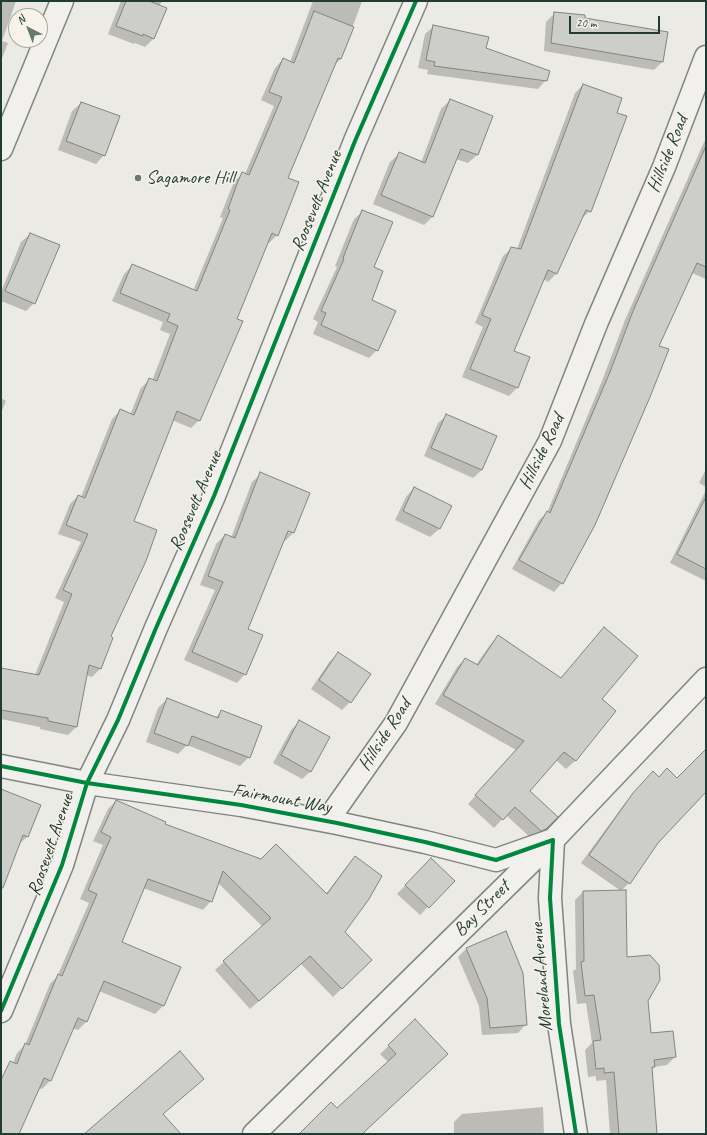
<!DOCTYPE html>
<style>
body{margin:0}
#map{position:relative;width:707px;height:1135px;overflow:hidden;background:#ebeae4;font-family:Caveat,sans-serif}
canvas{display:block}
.frame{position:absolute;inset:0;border:2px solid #1f3d34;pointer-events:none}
.north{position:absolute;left:8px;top:8px;width:40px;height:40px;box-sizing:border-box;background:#f7f3e8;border:1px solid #a1aaa0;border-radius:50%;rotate:318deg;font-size:11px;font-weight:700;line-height:16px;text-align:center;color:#1f3d34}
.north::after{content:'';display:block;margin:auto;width:14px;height:18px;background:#667a72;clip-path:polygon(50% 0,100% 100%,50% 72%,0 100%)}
.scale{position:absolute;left:569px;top:16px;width:91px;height:18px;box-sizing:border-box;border:2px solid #1f3d34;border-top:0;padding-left:5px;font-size:12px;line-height:14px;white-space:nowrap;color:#1f3d34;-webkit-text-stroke:3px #f7f3e8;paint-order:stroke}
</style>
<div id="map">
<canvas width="707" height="1135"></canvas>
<div class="frame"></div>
<div class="north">N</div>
<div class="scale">20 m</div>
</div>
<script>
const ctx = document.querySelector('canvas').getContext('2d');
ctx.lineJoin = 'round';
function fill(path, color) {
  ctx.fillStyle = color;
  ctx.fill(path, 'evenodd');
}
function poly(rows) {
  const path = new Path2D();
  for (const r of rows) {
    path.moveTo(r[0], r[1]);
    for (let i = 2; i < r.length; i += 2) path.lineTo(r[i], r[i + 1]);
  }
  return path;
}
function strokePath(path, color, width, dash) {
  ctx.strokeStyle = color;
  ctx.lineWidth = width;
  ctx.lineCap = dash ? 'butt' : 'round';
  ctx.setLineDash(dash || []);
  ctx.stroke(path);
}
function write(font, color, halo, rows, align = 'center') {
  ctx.font = font + ' Caveat,sans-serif';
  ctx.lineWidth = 3;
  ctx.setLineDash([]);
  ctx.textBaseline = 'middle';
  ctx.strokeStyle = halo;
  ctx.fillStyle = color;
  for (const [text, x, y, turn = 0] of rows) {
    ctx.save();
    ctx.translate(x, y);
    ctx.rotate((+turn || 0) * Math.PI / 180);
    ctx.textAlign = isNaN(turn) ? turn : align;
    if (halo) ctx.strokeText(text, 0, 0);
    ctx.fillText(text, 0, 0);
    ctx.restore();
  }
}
const shadow = poly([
 [1,1,16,1,2,41,8,43,1,61],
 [121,1,162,1,159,6,154,38,145,47,135,43,134,44,108,34],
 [313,1,362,1,341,59,334,65,287,178,277,235,269,243,267,243,236,319,199,420,191,428,172,420,132,522,109,637,112,638,100,669,92,677,86,675,77,726,68,735,40,729,40,727,1,719,1,669,35,675,64,602,55,598,81,542,58,534,70,504,78,496,81,497,112,419,120,411,130,415,141,388,150,379,152,381,170,334,160,330,163,322,112,301,124,274,132,266,193,291,223,218,220,217,229,194,234,182,243,173,245,174,274,106,261,100,275,68,283,59,290,62],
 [555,13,584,19,662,62,654,70,544,51,546,22],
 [434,26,485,48,546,80,538,89,427,74,428,70,418,68,425,34],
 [583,85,616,113,590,211,581,219,557,273,548,282,543,279,512,351,517,388,509,396,462,377,483,327,475,323,503,256,512,248,517,249,575,93],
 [450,100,492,117,477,155,468,163,456,159,433,216,424,225,373,204,390,162,399,154,421,163,441,109],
 [81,103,104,155,96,164,58,150,72,111],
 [706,140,706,279,692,273,658,346,595,525,562,583,554,592,512,569,539,520,547,513,602,381,625,320,704,142],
 [363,211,373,268,370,301,377,350,369,358,313,334,318,322,313,319,337,267,335,266,354,219],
 [30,234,34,303,26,311,1,301,1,292,21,242],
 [1,398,6,401,1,413],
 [447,415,482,470,473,478,424,456,438,423],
 [706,469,706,487,699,483],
 [261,474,293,533,285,541,283,540,247,629,245,674,237,683,184,660,215,590,200,585,216,544,225,535,231,538,252,482],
 [283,530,290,531,290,533],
 [414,488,450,506,439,529,430,537,395,520,406,497],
 [706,490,706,581,670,563],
 [498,636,561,679,615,711,575,761,566,769,556,760,529,791,556,817,536,837,532,839,506,815,494,828,468,804,516,750,435,704,457,667,465,659,476,665,490,645],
 [339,653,350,702,342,710,311,689,330,661],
 [167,699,215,718,221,712,249,757,240,766,187,745,178,754,146,742,158,708],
 [299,722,311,771,302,779,273,763,291,730],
 [706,750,706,794,705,792,657,843,629,883,621,891,581,863,625,803,645,781,659,778,677,779],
 [1,796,27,837,19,844,1,890],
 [116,801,163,825,326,894,347,866,355,857,343,932,371,960,333,997,301,964,250,1009,215,970,263,927,218,883,211,901,203,910,143,888,120,942,180,967,163,1006,155,1014,99,991,86,1022,78,1030,72,1028,50,1081,42,1089,38,1088,18,1134,1,1134,1,1105,4,1084,17,1053,25,1045,50,984,57,977,89,903,80,899,103,845,93,841,108,809],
 [422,868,453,881,420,915,397,894],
 [583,892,626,958,647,1001,650,1034,675,1057,667,1065,654,1067,651,1070,656,1134,610,1134,606,1080,596,1081,596,1076,588,1077,585,1050,592,1043,586,1003,577,1004,573,971,576,969,575,900],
 [467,948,526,1024,518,1033,482,1035,479,1006,458,957],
 [415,1021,362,1134,299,1134,337,1109,388,1062,380,1054],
 [543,1107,544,1134,454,1134,454,1122,462,1114]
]);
const building = poly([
 [126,1,149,1,167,8,154,39,143,34,143,36,116,26,126,1],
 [314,11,354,27,341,59,338,58,288,178,299,182,278,236,272,233,237,319,243,321,200,421,177,411,134,521,157,530,146,561,111,636,113,638,101,669,89,665,77,727,48,721,48,718,1,710,1,668,39,675,72,594,63,590,88,534,66,525,78,495,85,498,120,409,134,415,149,378,157,381,178,326,167,321,170,314,120,293,132,264,197,291,230,210,228,209,237,184,242,172,249,175,282,97,269,92,283,58,294,63,314,11],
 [554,12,585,15,585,18,668,32,663,62,551,43,554,12],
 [433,25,489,37,486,48,550,71,547,81,434,66,435,62,426,60,433,25],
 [583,84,622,98,617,113,627,116,591,212,586,210,557,274,548,270,514,351,530,357,518,388,470,369,491,319,482,315,511,247,521,249,583,84],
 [450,99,493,116,478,155,461,149,433,217,381,195,399,152,425,163,450,99],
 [81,102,120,116,105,156,66,141,81,102],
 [706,146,706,267,697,263,659,346,669,349,650,397,595,525,563,584,519,560,547,511,550,513,610,372,633,311,706,146],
 [362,210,393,222,374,267,383,271,372,300,396,311,378,351,321,325,326,313,321,311,344,259,343,258,362,210],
 [30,233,60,245,35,304,5,291,30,233],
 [446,414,497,436,482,470,431,448,446,414],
 [260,472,310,493,294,533,288,531,248,629,263,635,246,675,192,652,223,582,208,576,225,534,235,538,260,472],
 [414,487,452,506,440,529,403,511,414,487],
 [706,497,706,569,677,554,706,497],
 [604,627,638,656,602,699,616,711,576,761,564,752,530,791,558,817,546,829,541,831,515,807,503,820,475,795,524,741,443,695,465,658,478,665,498,635,561,678,604,627],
 [338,652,371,674,351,703,319,680,338,652],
 [167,698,218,718,221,710,262,726,250,758,192,736,188,746,154,733,167,698],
 [299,720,330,737,311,772,281,755,299,720],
 [706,749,706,792,658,843,630,884,589,855,633,793,653,771,659,777,667,768,677,778,706,749],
 [1,789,41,805,28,837,23,835,3,888,1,888,1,789],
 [116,800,166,822,165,824,261,859,276,844,327,894,355,856,382,876,369,899,345,932,372,960,342,989,310,956,259,1001,223,961,271,918,223,871,212,902,148,879,122,942,181,967,164,1006,104,981,87,1022,78,1018,51,1081,44,1078,19,1134,1,1134,1,1080,10,1061,17,1064,25,1043,29,1045,58,974,62,976,97,894,88,890,111,837,101,832,116,800],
 [431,858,455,881,429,908,405,885,431,858],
 [626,890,627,957,650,955,659,965,660,980,648,1001,651,1033,673,1031,676,1057,654,1060,655,1067,652,1067,657,1134,619,1134,614,1072,604,1073,604,1068,596,1069,593,1041,601,1040,594,995,585,996,581,962,584,961,583,891,626,890],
 [506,931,523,973,527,1025,490,1028,487,998,466,948,506,931],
 [415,1019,448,1054,362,1134,299,1134,331,1102,337,1108,396,1054,388,1045,415,1019],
 [180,1051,204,1079,163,1114,181,1134,84,1134,180,1051]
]);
const minor = poly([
 [1,149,62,1],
 [1,766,87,783,241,805,337,823,425,842,496,860,553,840,550,898,559,1024,576,1134],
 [327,821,396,723,550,441,596,324,664,167,706,57],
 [1,1011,62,865,87,783,118,720,156,628,214,496,355,141,416,1],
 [254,1134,553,840,706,679]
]);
const cycleway = poly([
 [1,766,87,783,241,805,337,823,425,842,496,860,553,840,550,898,559,1024,576,1134],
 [1,1011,62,865,87,783,118,720,156,628,214,496,355,141,416,1]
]);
const markers = [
 [138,178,4,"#667a72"]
];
const streetNames = [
 ["Hillside Road",668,154,-68],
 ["Roosevelt Avenue",317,201,-68],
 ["Hillside Road",542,452,-64],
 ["Roosevelt Avenue",196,501,-67],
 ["Hillside Road",385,735,-57],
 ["Fairmount Way",282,799,10],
 ["Roosevelt Avenue",51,845,-71],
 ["Bay Street",482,909,-45],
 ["Moreland Avenue",542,977,-95]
];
const poiNames = [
 ["Sagamore Hill",146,178]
];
fill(shadow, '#0003');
fill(building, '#cdceca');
strokePath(building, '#808581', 1);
strokePath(minor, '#808581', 25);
strokePath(minor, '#f1f0ec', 22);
strokePath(cycleway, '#00873e', 4);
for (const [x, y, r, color] of markers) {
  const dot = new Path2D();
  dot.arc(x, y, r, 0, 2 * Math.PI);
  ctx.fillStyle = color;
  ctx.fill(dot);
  strokePath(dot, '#f7f3e8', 1.5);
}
write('19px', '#1f3d34', '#f7f3e8', streetNames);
write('19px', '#1f3d34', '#f7f3e8', poiNames, 'left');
</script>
